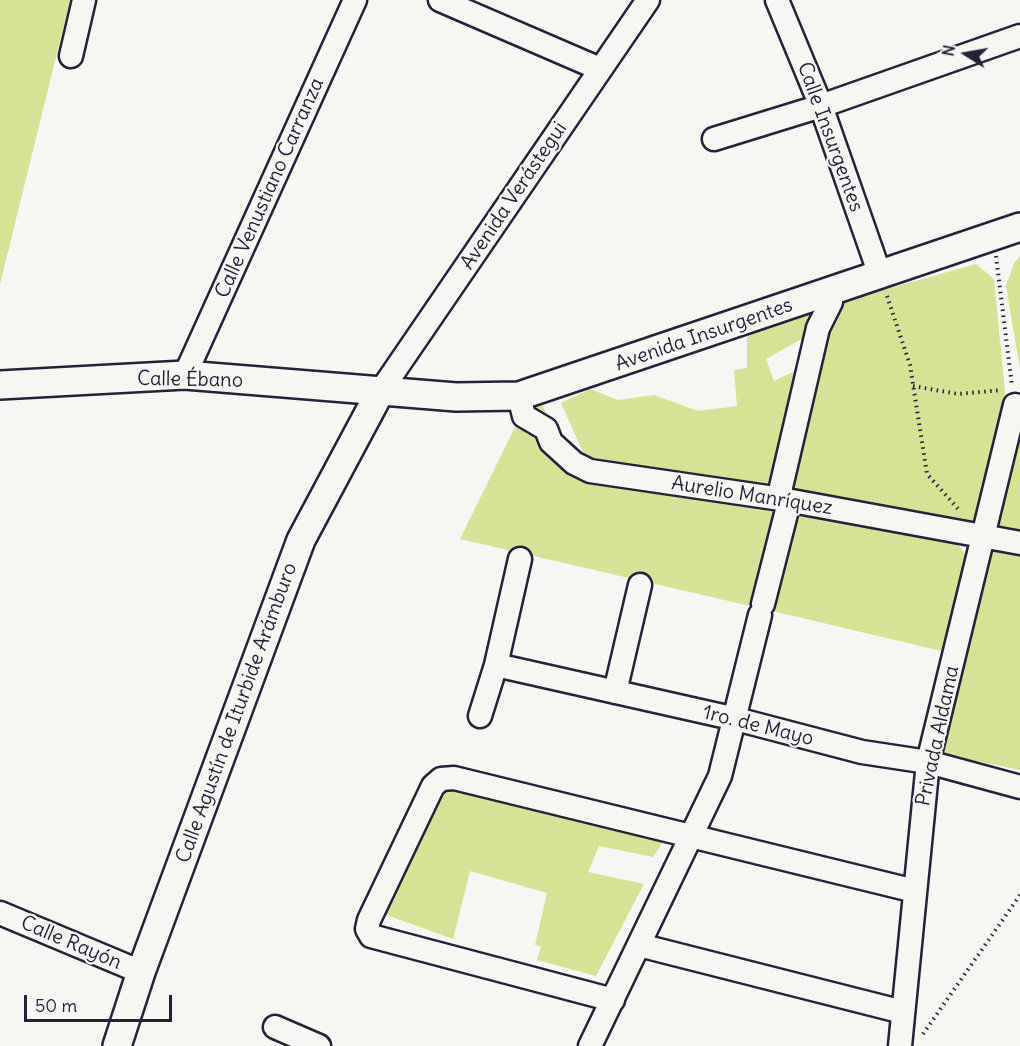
<!DOCTYPE html>
<meta charset="utf-8">
<style>
body{margin:0}
#map{position:relative;width:1020px;height:1046px;overflow:hidden;background:#f6f6f2;font-family:Delius,sans-serif}
canvas{display:block}
.north{position:absolute;left:936px;top:24px;width:60px;height:60px;-webkit-text-stroke:4px #f6f6f2;paint-order:stroke;rotate:281deg;font-size:16px;font-weight:700;line-height:24px;text-align:center;color:#22223b}
.north::after{content:'';display:block;margin:auto;width:21px;height:27px;background:#22223b;clip-path:polygon(50% 0,100% 100%,50% 72%,0 100%)}
.scale{position:absolute;left:24px;top:995px;width:148px;height:27px;box-sizing:border-box;border:3px solid #22223b;border-top:0;padding-left:8px;font-size:18px;line-height:21px;white-space:nowrap;color:#22223b;-webkit-text-stroke:4px #f6f6f2;paint-order:stroke}
</style>
<div id="map">
<canvas width="1020" height="1046"></canvas>
<div class="north">N</div>
<div class="scale">50 m</div>
</div>
<script>
const ctx = document.querySelector('canvas').getContext('2d');
ctx.lineJoin = 'round';
function fill(path, color) {
  ctx.fillStyle = color;
  ctx.fill(path, 'evenodd');
}
function poly(rows) {
  const path = new Path2D();
  for (const r of rows) {
    path.moveTo(r[0], r[1]);
    for (let i = 2; i < r.length; i += 2) path.lineTo(r[i], r[i + 1]);
  }
  return path;
}
function strokePath(path, color, width, dash) {
  ctx.strokeStyle = color;
  ctx.lineWidth = width;
  ctx.lineCap = dash ? 'butt' : 'round';
  ctx.setLineDash(dash || []);
  ctx.stroke(path);
}
function write(font, color, halo, rows, align = 'center') {
  ctx.font = font + ' Delius,sans-serif';
  ctx.lineWidth = 4.5;
  ctx.setLineDash([]);
  ctx.textBaseline = 'middle';
  ctx.strokeStyle = halo;
  ctx.fillStyle = color;
  for (const [text, x, y, turn = 0] of rows) {
    ctx.save();
    ctx.translate(x, y);
    ctx.rotate((+turn || 0) * Math.PI / 180);
    ctx.textAlign = isNaN(turn) ? turn : align;
    if (halo) ctx.strokeText(text, 0, 0);
    ctx.fillText(text, 0, 0);
    ctx.restore();
  }
}
const green = poly([
 [0,0,70,0,0,284],
 [1020,256,1020,369,1006,286,1014,263],
 [976,264,994,279,1006,402,974,528,793,498,786,483,837,303],
 [822,306,807,336,766,359,774,381,799,369,766,490,588,463,561,403,590,389,618,400,654,395,698,411,737,406,734,370,747,368,747,336],
 [543,406,571,473,785,508,759,608,460,539,525,407],
 [1020,423,1020,770,942,754,941,745],
 [792,509,954,539,967,557,946,652,768,610],
 [448,789,663,842,653,857,599,846,588,872,644,884,596,976,537,960,541,947,535,945,547,893,470,871,453,939,378,912,429,803]
]);
const path = poly([
 [996,256,1012,386],
 [887,296,910,365,927,474,960,511],
 [913,386,958,394,1002,390],
 [923,1034,1020,895]
]);
const minor = poly([
 [440,0,600,69],
 [777,0,821,106,880,275],
 [71,56,84,0],
 [714,139,821,106,1020,36],
 [185,375,355,0],
 [380,392,648,0],
 [519,396,524,416,546,429,551,442,574,463,590,471,781,499,1020,543],
 [763,604,788,506,781,499,781,487,818,328,831,302,829,293],
 [496,665,736,719,862,752,928,762,1020,787],
 [615,692,640,585],
 [480,716,496,665,520,559],
 [0,913,141,972],
 [639,945,903,1012],
 [613,1000,371,936,367,929,369,920,433,786,441,779,454,778,915,891],
 [275,1027,319,1046],
 [590,1046,720,776,760,615],
 [900,1046,928,762,1015,405]
]);
const tertiary = poly([
 [0,385,185,375,456,397,519,396,1020,227],
 [117,1046,141,972,301,540,380,392]
]);
const streetNames = [
 ["Calle Insurgentes",830,137,70],
 ["Calle Venustiano Carranza",270,188,-66],
 ["Avenida Verástegui",514,196,-56],
 ["Avenida Insurgentes",704,335,-19],
 ["Calle Ébano",190,380,1],
 ["Aurelio Manríquez",752,496,9],
 ["Calle Agustín de Iturbide Arámburo",237,713,-70],
 ["1ro. de Mayo",758,726,14],
 ["Privada Aldama",938,736,-78],
 ["Calle Rayón",71,943,23]
];
fill(green, '#d6e294');
strokePath(minor, '#22223b', 27);
strokePath(tertiary, '#22223b', 32);
strokePath(path, '#22223b', 4, [1.5, 4.5]);
strokePath(minor, '#f6f6f2', 22);
strokePath(tertiary, '#f6f6f2', 27);
write('20px', '#22223b', '#f6f6f2', streetNames);
</script>
